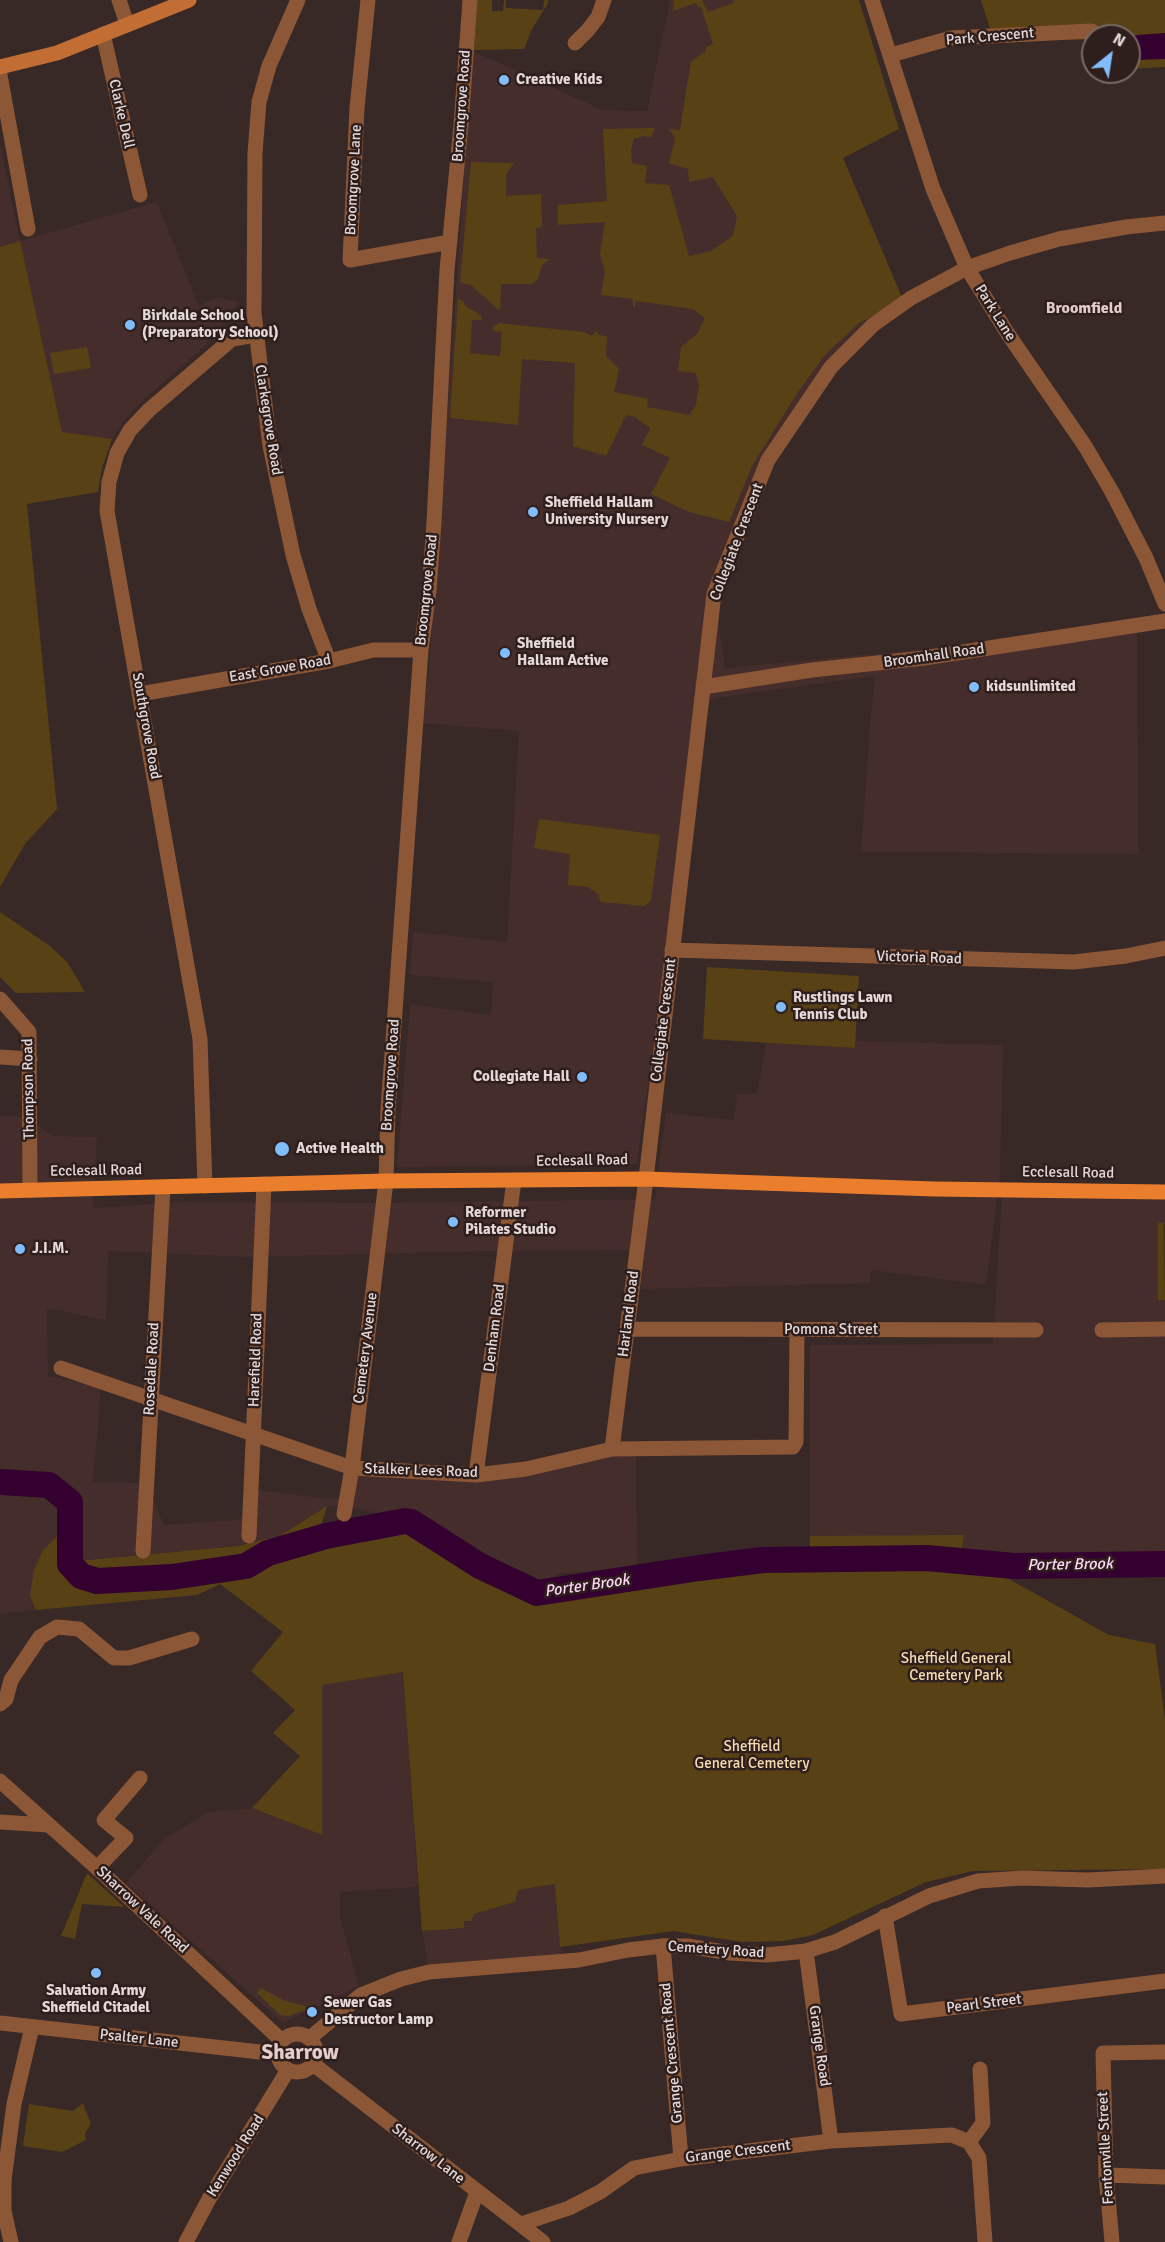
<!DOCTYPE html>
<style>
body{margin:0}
#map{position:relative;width:1165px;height:2242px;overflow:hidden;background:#382826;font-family:Signika,sans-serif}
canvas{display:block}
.north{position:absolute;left:1081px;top:24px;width:60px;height:60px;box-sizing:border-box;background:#2e1e1c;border:2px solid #776967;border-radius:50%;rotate:30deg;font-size:16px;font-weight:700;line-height:24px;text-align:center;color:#e4d9d8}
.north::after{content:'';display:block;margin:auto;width:21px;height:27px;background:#81bdfa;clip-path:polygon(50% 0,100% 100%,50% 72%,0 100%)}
</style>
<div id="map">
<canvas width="1165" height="2242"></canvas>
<div class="north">N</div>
</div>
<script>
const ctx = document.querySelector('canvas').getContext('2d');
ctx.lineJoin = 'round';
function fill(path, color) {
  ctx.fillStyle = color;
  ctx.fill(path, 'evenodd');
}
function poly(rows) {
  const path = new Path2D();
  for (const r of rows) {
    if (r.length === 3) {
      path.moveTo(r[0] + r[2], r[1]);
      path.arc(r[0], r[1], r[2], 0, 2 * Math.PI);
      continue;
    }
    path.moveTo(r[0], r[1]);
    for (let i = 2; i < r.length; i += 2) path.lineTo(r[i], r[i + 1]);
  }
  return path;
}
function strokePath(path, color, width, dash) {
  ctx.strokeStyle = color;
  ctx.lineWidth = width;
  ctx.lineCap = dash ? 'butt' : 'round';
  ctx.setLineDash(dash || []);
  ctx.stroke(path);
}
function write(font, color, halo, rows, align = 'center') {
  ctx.font = font + ' Signika,sans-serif';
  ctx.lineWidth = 5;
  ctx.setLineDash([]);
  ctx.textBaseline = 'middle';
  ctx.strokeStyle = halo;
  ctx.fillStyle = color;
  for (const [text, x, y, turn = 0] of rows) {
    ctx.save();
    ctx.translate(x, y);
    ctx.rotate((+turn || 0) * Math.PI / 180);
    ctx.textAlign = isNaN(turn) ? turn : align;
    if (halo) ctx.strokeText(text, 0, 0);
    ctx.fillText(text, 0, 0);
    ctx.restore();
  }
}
const built = poly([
 [670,0,856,0,843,158,903,300,856,334,766,459,714,593,725,668,1137,629,1138,854,861,852,870,723,875,676,715,698,701,707,672,950,644,1110,637,1164,397,1167,410,1004,491,1015,493,982,410,975,413,932,507,942,519,731,422,723,430,658,473,51,602,110,647,111],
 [0,144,20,241,157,202,199,306,218,297,239,302,207,344,142,401,128,415,112,439,62,433,20,242,0,247],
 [856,1041,1003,1045,1000,1176,986,1285,871,1270,870,1283,641,1289,643,1250,490,1251,249,1257,108,1251,106,1320,47,1308,48,1376,101,1387,93,1482,146,1483,164,1525,249,1519,250,1489,329,1499,346,1497,352,1468,476,1475,636,1450,637,1569,562,1573,537,1584,493,1569,417,1521,344,1506,327,1506,275,1539,265,1539,238,1546,76,1561,74,1506,57,1536,43,1550,30,1596,36,1610,0,1614,0,1115,28,1118,52,1136,97,1137,93,1208,184,1202,383,1203,655,1199,666,1113,734,1120,737,1094,757,1094,766,1044,769,1043,855,1048],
 [1002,1192,1165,1192,1165,1565,1015,1566,961,1551,810,1552,810,1345,993,1344],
 [403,1671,418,1887,340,1892,340,1916,359,1986,283,2023,126,1883,165,1838,208,1812,252,1808,322,1835,322,1685],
 [556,1884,562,1961,429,1972,422,1931,464,1928,464,1921,474,1914,515,1902,518,1890]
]);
const green = poly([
 [477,0,492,0,492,11,503,11,504,0,506,0,506,8,543,10,544,0,548,0,548,3,531,31,524,49,474,50],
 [674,0,702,0,708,12,734,3,733,0,859,0,899,129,843,158,903,300,859,323,824,356,796,395,752,466,729,522,689,512,651,494,670,458,642,445,650,428,635,417,626,415,606,456,573,446,575,363,522,359,518,425,450,418,458,299,463,301,466,307,478,313,482,318,482,320,472,320,470,353,500,356,502,332,493,331,494,326,500,323,583,332,592,336,597,330,597,334,607,337,606,356,619,369,614,392,648,399,647,407,690,415,696,405,699,385,696,373,678,371,681,347,697,334,705,318,693,309,636,301,635,307,633,307,633,299,601,295,605,272,600,254,605,222,558,225,558,205,607,201,603,129,655,128,651,137,644,136,634,139,631,150,632,163,647,166,645,183,669,185,689,256,711,251,733,236,737,216,713,177,689,182,688,169,669,163,675,138,669,129,680,130,691,61,706,51,706,47,713,44,701,7,698,7,696,3,673,11],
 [981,0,1165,0,1165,67,1129,69,1129,36,1093,36,1093,40,1057,39,991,32],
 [471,162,514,163,506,174,506,196,541,194,542,227,536,228,537,258,550,259,542,265,538,279,532,284,501,284,500,311,472,286,460,282],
 [20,241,62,432,112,439,102,468,98,492,27,504,57,809,25,844,0,887,0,247],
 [87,347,91,368,54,374,50,353],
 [539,819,660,835,651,900,645,906,601,902,598,894,588,887,568,885,570,854,534,848],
 [0,912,50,946,68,963,85,992,16,993,0,977],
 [707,967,859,976,855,1048,703,1039],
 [1158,1223,1163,1223,1165,1300,1158,1300],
 [75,1504,77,1561,238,1546,265,1539,275,1539,327,1506,320,1529,381,1518,410,1524,479,1567,537,1594,732,1569,976,1571,1009,1579,1109,1635,1155,1644,1165,1720,1165,1869,973,1871,926,1882,813,1935,783,1941,742,1942,673,1931,560,1947,555,1884,518,1890,515,1902,474,1914,471,1921,464,1921,464,1928,422,1931,403,1672,322,1685,322,1835,252,1808,300,1756,273,1733,295,1710,251,1671,283,1632,220,1584,197,1595,36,1610,30,1596,34,1570,43,1550,57,1536],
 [964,1535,961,1551,810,1552,810,1536],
 [87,1873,124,1907,82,1904,75,1939,61,1936],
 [261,1988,285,2001,305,2006,305,2010,289,2016,280,2015,257,1993],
 [83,2103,91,2124,85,2133,86,2140,62,2152,23,2146,29,2104,73,2111]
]);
const water = poly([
 [1165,33,1165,59,1135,60,1129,56,1129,36,1124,36],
 [15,1478,56,1480,75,1496,64,1501,47,1488,16,1488]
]);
const river = poly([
 [0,1482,49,1485,70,1502,70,1564,81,1576,97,1581,172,1577,246,1566,268,1553,326,1536,405,1521,411,1522,480,1566,537,1593,699,1568,763,1560,927,1558,1014,1566,1165,1564]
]);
const minor = poly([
 [119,0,127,24],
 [298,0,269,66,259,102,255,153,254,313,270,446,293,555,309,609,329,661],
 [368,0,357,108,350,260,450,242],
 [872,0,933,189,967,268,1008,334,1085,446,1112,492,1146,558,1165,604],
 [103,34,140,195],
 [575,43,588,30,598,17,604,0],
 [891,55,951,38,1092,31],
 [0,75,28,229],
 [703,687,812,670,924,658,1165,621],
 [140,694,329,661,373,650,421,650],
 [672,950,1074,962,1126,956,1165,948],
 [0,999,29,1032,30,1190],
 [0,1057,30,1059],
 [205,1186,200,1039,107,511,109,482,117,453,130,430,149,410,232,339,256,335],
 [627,1329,1036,1330],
 [1102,1330,1165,1329],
 [61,1368,352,1468,476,1475,526,1469,612,1449,793,1447,796,1442,797,1331],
 [612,1449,646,1179,714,594,768,460,831,367,873,325,911,298,967,268,1010,253,1059,239,1126,227,1165,223],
 [476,1475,514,1180],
 [344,1514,352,1468,386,1181,388,1109,421,650,429,591,434,522,447,270,461,125,470,0],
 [249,1536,264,1184],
 [143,1551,163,1187],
 [0,1704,6,1699,11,1680,40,1637,57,1627,79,1629,114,1658,129,1658,192,1639],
 [0,1822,48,1825],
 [97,1868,126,1838,104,1820,140,1778],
 [885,1916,901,2014,1165,1981],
 [663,1946,681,2159],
 [806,1951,831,2141],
 [969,2142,983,2123,980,2069],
 [1106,2175,1165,2177],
 [521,2224,569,2208,600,2192,634,2168,681,2159,831,2141,952,2135,969,2142,979,2158,985,2242],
 [11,2242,4,2211,4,2180,14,2104,32,2027],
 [186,2242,209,2199,288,2070],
 [459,2242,477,2192],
 [1112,2242,1106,2175,1103,2053,1165,2052]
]);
const tertiary = poly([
 [0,1781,97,1868,282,2041],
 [0,2023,278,2054],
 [297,2053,19],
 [310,2038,361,1995,401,1979,429,1972,579,1960,628,1950,663,1946,687,1946,730,1953,766,1955,787,1953,806,1951,835,1942,929,1896,978,1881,1022,1878,1088,1880,1165,1876],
 [313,2064,543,2242]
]);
const secondary = poly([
 [0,67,57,53,189,0]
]);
const primary = poly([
 [0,1191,386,1181,646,1179,934,1189,1165,1192]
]);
const markers = [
 [504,80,6,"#81bdfa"],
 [130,325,6,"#81bdfa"],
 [533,512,6,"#81bdfa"],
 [505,653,6,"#81bdfa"],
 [974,687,6,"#81bdfa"],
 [781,1007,6,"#81bdfa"],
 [582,1077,6,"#81bdfa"],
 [282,1149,8,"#81bdfa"],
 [453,1222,6,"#81bdfa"],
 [20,1249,6,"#81bdfa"],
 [96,1973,6,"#81bdfa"],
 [312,2012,6,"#81bdfa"]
];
const streetNames = [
 ["Park Crescent",990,37,-5],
 ["Broomgrove Road",462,106,-86],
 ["Clarke Dell",121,114,77],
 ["Broomgrove Lane",354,180,-87],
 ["Park Lane",995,313,58],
 ["Clarkegrove Road",268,420,81],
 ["Collegiate Crescent",737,542,-69],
 ["Broomgrove Road",427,590,-84],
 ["Broomhall Road",934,656,-8],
 ["East Grove Road",280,669,-10],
 ["Southgrove Road",146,726,80],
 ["Victoria Road",919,958,2],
 ["Collegiate Crescent",664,1020,-83],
 ["Broomgrove Road",391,1075,-86],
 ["Thompson Road",29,1089,-91],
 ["Ecclesall Road",582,1161,-1],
 ["Ecclesall Road",96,1171,-1],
 ["Ecclesall Road",1068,1173,1],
 ["Harland Road",629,1314,-83],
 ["Denham Road",495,1328,-83],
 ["Pomona Street",831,1330],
 ["Cemetery Avenue",366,1348,-83],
 ["Harefield Road",256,1360,-88],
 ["Rosedale Road",152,1369,-87],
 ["Stalker Lees Road",421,1471,2],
 ["Sharrow Vale Road",142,1910,43],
 ["Cemetery Road",716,1950,4],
 ["Pearl Street",984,2004,-7],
 ["Psalter Lane",139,2039,6],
 ["Grange Road",819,2046,82],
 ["Grange Crescent Road",672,2053,-95],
 ["Fentonville Street",1106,2148,-93],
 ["Grange Crescent",738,2152,-7],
 ["Sharrow Lane",428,2154,38],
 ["Kenwood Road",236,2156,-58]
];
const poiNames = [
 ["Creative Kids",516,80],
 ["Birkdale School",142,316],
 ["(Preparatory School)",142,333],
 ["Sheffield Hallam",545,503],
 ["University Nursery",545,520],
 ["Sheffield",517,644],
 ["Hallam Active",517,661],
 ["kidsunlimited",986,687],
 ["Rustlings Lawn",793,998],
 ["Tennis Club",793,1015],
 ["Collegiate Hall",570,1077,"right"],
 ["Active Health",296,1149],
 ["Reformer",465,1213],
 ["Pilates Studio",465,1230],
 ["J.I.M.",32,1249],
 ["Salvation Army",96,1991,"center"],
 ["Sheffield Citadel",96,2008,"center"],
 ["Sewer Gas",324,2003],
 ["Destructor Lamp",324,2020]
];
const parkNames = [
 ["Sheffield General",956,1659],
 ["Cemetery Park",956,1676],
 ["Sheffield",752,1747],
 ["General Cemetery",752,1764]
];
const neighbourhoodNames = [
 ["Broomfield",1084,309]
];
const waterNames = [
 ["Porter Brook",1070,1565,-1],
 ["Porter Brook",587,1586,-8]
];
const districtNames = [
 ["Sharrow",300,2053]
];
fill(built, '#452d2b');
fill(green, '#594116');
fill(water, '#330030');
strokePath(river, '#330030', 26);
strokePath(minor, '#8c5736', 15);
strokePath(tertiary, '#8c5736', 15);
strokePath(secondary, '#c16d34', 15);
strokePath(primary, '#ea7e2d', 15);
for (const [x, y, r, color] of markers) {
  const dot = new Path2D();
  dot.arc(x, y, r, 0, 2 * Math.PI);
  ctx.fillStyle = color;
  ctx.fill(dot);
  strokePath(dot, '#2e1e1c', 2);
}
write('15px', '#e4d9d8', '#2e1e1c', streetNames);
write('bold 15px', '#e4d9d8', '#2e1e1c', poiNames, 'left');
write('15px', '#f6dcb1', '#2e1e1c', parkNames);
write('bold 16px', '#e3ccca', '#2e1e1c', neighbourhoodNames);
write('italic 16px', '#fdd5f7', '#2e1e1c', waterNames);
write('bold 21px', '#e3ccca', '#2e1e1c', districtNames);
</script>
